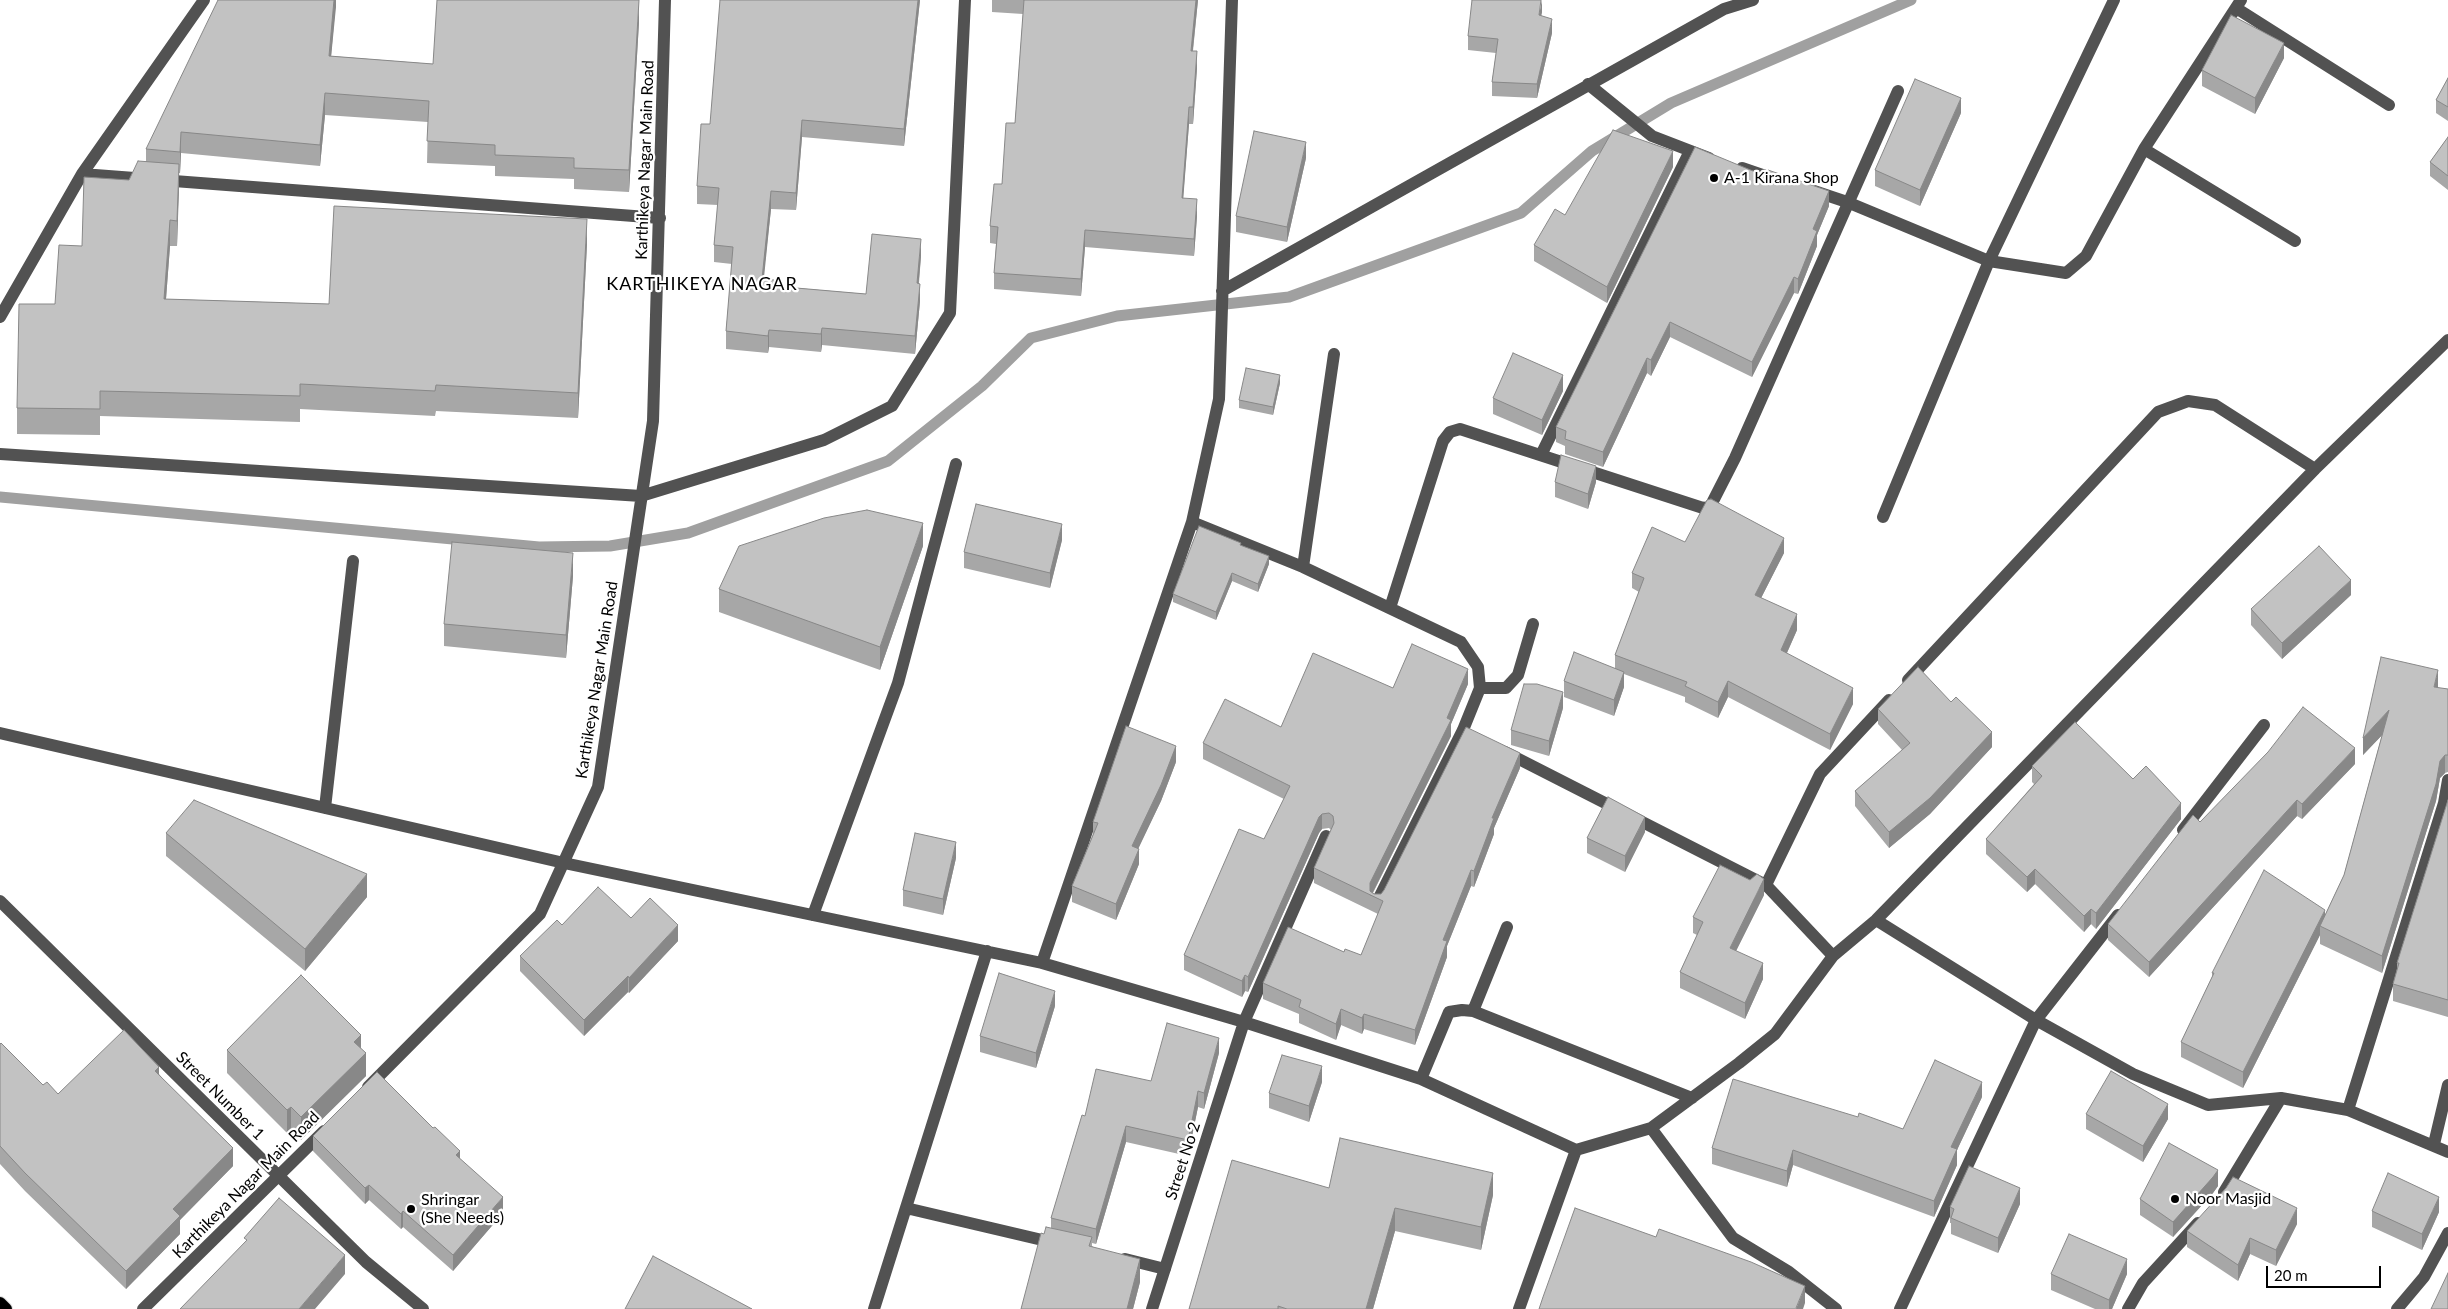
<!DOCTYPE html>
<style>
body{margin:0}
#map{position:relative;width:2448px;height:1309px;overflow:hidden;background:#fff;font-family:Lato,sans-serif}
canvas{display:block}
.scale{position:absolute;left:2266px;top:1266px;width:115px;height:22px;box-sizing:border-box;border:2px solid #000;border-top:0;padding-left:6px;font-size:15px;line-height:18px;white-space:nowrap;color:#000;-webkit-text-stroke:4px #fff;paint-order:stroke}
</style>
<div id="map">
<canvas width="2448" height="1309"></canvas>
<div class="scale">20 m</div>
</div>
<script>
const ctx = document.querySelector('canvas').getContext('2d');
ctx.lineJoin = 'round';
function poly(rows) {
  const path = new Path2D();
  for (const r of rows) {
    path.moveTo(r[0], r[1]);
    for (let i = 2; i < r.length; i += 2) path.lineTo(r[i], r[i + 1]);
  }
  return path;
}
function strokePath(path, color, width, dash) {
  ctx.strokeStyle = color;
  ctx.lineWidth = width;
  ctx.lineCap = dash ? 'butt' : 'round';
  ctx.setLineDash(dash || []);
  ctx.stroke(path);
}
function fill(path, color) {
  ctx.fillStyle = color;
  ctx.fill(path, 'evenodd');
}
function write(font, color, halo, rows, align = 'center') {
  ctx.font = font + ' Lato,sans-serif';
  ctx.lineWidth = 4.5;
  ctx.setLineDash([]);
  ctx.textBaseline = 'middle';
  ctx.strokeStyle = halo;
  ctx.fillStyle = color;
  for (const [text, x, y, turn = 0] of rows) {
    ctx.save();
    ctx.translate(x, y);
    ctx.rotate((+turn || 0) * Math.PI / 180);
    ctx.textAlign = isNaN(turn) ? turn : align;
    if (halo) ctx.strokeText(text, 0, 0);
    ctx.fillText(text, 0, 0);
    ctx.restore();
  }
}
const stream = poly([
 [0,497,539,547,610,546,688,533,888,461,982,386,1031,338,1117,316,1289,297,1521,213,1592,151,1671,103,1911,0]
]);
const minor = poly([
 [2236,8,2389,105],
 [1588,84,1652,136,1709,158],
 [2144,149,2295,241],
 [1742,168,1780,181],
 [82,174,660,218],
 [1814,191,1847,202,1989,261,2066,273,2086,256,2144,149,2241,0],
 [1222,291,1724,9,1753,0],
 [0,317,82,174,204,0],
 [0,454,641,496,824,440,892,406,950,313,965,0],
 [1541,455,1690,151],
 [1883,517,1989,261,2114,0],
 [1192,522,1303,567,1461,642,1478,667,1480,688,1463,730,1377,902],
 [1303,567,1334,354],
 [1390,608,1443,441,1450,432,1460,429,1703,508,1710,507,1735,458,1898,91],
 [1908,680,2158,412,2188,401,2215,405,2315,469],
 [1480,688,1506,688,1518,675,1533,624],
 [0,733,564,863,1042,963,1244,1022,1421,1079,1576,1150],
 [1505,752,1766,885,1833,956],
 [325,808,353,561],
 [2183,830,2264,725],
 [1766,885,1820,774,1889,700],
 [0,901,366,1262,423,1309],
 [813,915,898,683,956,464],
 [1876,920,2036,1020,2133,1074,2208,1105,2281,1098,2348,1110,2448,1152],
 [1042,963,1192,522,1219,399,1232,0],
 [1473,1011,1507,927],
 [1421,1079,1449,1012,1462,1010,1473,1011,1692,1098],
 [368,1087,540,914,598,787,653,421,665,0],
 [2348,1110,2444,803,2448,780],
 [1651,1128,1733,1238,1789,1272,1836,1309],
 [2434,1144,2448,1085],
 [2224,1192,2281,1098],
 [906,1208,1055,1243],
 [1125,1259,1165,1269],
 [143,1309,324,1131],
 [874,1309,987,951],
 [1152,1309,1244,1022,1326,836],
 [1519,1309,1576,1150,1651,1128,1739,1063,1775,1034,1833,956,1876,920,2315,469,2448,340],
 [1900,1309,2036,1020,2118,915],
 [2128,1309,2143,1283,2198,1223],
 [2397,1309,2424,1277,2448,1233]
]);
const major = poly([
 [0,1303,6,1309]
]);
const wall = poly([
 [336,0,331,56,433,64,639,22,629,192,574,189,574,179,495,176,495,166,427,163,428,122,325,115,320,166,181,153,180,173,179,173,177,246,170,246,166,299,329,304,587,244,578,418,436,411,435,416,300,409,300,422,100,416,100,435,17,434,17,408,55,304,82,246,129,180,146,162,146,149],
 [920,0,904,146,802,137,796,210,771,209,763,280,774,286,866,294,921,256,919,283,920,301,915,354,822,345,821,352,769,347,768,353,726,349,726,331,732,264,714,262,714,245,718,205,697,204,697,186],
 [992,0,1198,0,1193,51,1197,68,1193,124,1189,124,1183,198,1197,216,1194,256,1085,247,1081,296,994,289,994,273,996,244,990,243,990,226,1002,184,1015,123,1023,14,992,12],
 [1542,12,1541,15,1552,33,1537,98,1492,96,1492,82,1496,53,1468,50,1468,36],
 [2284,58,2255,114,2202,86,2202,70],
 [2448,78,2448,121,2436,113,2436,100],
 [1961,113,1920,206,1875,186,1875,170],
 [2448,137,2448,190,2430,176,2430,162],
 [1695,147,1829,206,1817,235,1817,246,1798,294,1794,293,1752,377,1670,337,1651,376,1647,373,1603,467,1565,454,1565,446,1556,442,1556,427],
 [1306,158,1287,242,1236,232,1236,216],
 [1673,167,1607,303,1534,261,1534,245,1565,215],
 [1280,383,1273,415,1239,408,1239,400],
 [1563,391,1542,435,1493,414,1493,398],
 [1555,482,1596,482,1588,509,1555,497],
 [1062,540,1050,588,964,568,964,552],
 [1685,542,1784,553,1761,598,1797,630,1787,653,1853,704,1830,750,1728,697,1718,718,1685,702,1685,697,1624,674,1624,687,1614,716,1564,697,1564,681,1615,668,1615,655,1639,592,1632,588,1632,573],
 [1241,545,1269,564,1258,592,1232,581,1216,620,1173,602,1173,594],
 [923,546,880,670,719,612,719,589],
 [573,576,566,658,444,646,444,624],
 [2351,595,2282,659,2251,625,2251,609],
 [1468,684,1451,724,1451,736,1373,893,1374,894,1381,894,1520,768,1494,828,1494,834,1474,887,1471,886,1447,946,1447,957,1415,1045,1364,1029,1362,1034,1341,1025,1336,1040,1299,1023,1299,1014,1263,999,1263,983,1344,952,1361,955,1378,914,1314,883,1314,868,1331,830,1329,828,1322,829,1319,833,1248,992,1245,991,1242,997,1184,970,1184,955,1264,839,1284,799,1203,759,1203,743,1281,727,1393,688],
 [2438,688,2448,689,2448,772,2445,773,2440,778,2436,801,2382,973,2320,944,2320,935,2243,1088,2181,1057,2181,1042,2212,977,2212,973,2325,915,2344,875,2382,735,2363,755,2363,738],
 [1563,708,1549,756,1511,745,1511,730],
 [1878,709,1992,747,1930,814,1889,848,1855,806,1855,791,1902,750,1878,724],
 [1176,762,1161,801,1138,848,1139,864,1116,920,1072,902,1072,886,1093,834,1093,822],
 [2355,764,2302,819,2297,816,2149,977,2108,940,2108,924,2200,822],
 [2032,766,2133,779,2181,819,2096,929,2091,924,2084,932,2035,884,2027,892,1986,854,1986,839,2034,784,2032,782],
 [2448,800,2448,1017,2393,1001,2393,984,2397,969,2397,963],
 [1645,832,1625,872,1587,853,1587,838],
 [166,833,367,897,305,971,166,856],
 [956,858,943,915,903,906,903,890],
 [1764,895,1736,951,1763,979,1745,1019,1680,988,1680,972,1697,935,1693,933,1693,917],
 [631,918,678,941,629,993,628,992,584,1036,520,971,520,956,562,925],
 [1055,1006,1036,1068,980,1052,980,1036],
 [0,1044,43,1085,58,1094,159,1074,233,1166,180,1220,180,1234,126,1289,25,1191,0,1164],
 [361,1048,366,1076,301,1140,291,1129,287,1133,227,1073,227,1050],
 [1219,1053,1204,1109,1198,1107,1188,1156,1126,1142,1096,1244,1092,1243,1092,1246,1140,1282,1133,1309,1021,1309,1044,1234,1051,1228,1051,1218,1085,1116,1151,1081],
 [1322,1082,1309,1122,1269,1108,1269,1093],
 [1982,1097,1957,1150,1957,1165,1934,1217,1793,1165,1787,1187,1712,1164,1712,1148,1858,1117,1903,1129],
 [2086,1114,2168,1119,2143,1162,2086,1129],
 [313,1136,460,1159,503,1213,453,1271,403,1227,401,1229,369,1200,365,1204,313,1151],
 [2218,1186,2213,1193,2173,1237,2140,1215,2140,1199],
 [1329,1188,1493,1195,1481,1250,1395,1231,1373,1309,1189,1309],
 [2020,1204,1998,1253,1951,1234,1951,1223,1950,1223,1950,1207],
 [2372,1211,2439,1212,2422,1250,2372,1227],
 [2297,1224,2276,1266,2250,1254,2238,1281,2187,1247,2187,1231],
 [2051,1274,2127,1274,2112,1309,2095,1309,2051,1290]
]);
const shadedWall = poly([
 [334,0,336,0,336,7,329,78,329,56],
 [639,0,639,22,629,192,629,170],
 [918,0,920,0,904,146,904,129],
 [1196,0,1198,0,1191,67,1191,51],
 [1542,0,1542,12,1539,28,1539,15],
 [1552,19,1552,33,1537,98,1537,84],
 [2284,43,2284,58,2255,114,2255,98],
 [1197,51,1197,68,1193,124,1193,107],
 [325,93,325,115,320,166,320,145],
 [1961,98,1961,113,1920,206,1920,190],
 [1189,107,1189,124,1182,215,1182,198],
 [802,120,802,137,796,210,796,193],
 [181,132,181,153,180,173,180,152],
 [1306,142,1306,158,1287,242,1287,227],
 [1673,151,1673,167,1607,303,1607,287],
 [179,164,179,190,177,246,177,221],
 [771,191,771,209,762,297,762,279],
 [1829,191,1829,206,1817,235,1817,246,1798,294,1798,279,1813,229],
 [1197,199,1197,216,1194,256,1194,239],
 [587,219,587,244,578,418,578,393],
 [170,220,170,246,164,325,164,299],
 [1085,230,1085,247,1081,296,1081,279],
 [921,239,921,256,917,301,917,283],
 [1794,277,1794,293,1752,377,1752,362],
 [920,284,920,301,915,354,915,336],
 [1670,322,1670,337,1651,376,1651,360],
 [822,328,822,345,821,352,821,334],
 [769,330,769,347,768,353,768,336],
 [1647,358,1647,373,1603,467,1603,452],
 [1280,375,1280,383,1273,415,1273,407],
 [1563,375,1563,391,1542,435,1542,420],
 [1596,466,1596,482,1588,509,1588,494],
 [923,523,923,546,880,670,880,647],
 [1062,524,1062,540,1050,588,1050,573],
 [1784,538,1784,553,1755,610,1755,595],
 [573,553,573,576,566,658,566,635],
 [1269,556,1269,564,1258,592,1258,584],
 [1232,573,1232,581,1216,620,1216,612],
 [2351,580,2351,595,2282,659,2282,643],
 [1797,614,1797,630,1781,666,1781,650],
 [1468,669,1468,684,1451,724,1451,736,1371,896,1370,895,1370,883,1447,718],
 [2438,670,2438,688,2434,687],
 [1624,672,1624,687,1614,716,1614,700],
 [1728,681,1728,697,1718,718,1718,702],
 [1853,688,1853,704,1830,750,1830,734],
 [1563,692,1563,708,1549,756,1549,741],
 [2389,710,2389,728,2363,755,2363,738],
 [1992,732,1992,747,1930,814,1889,848,1889,832],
 [1176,746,1176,762,1161,801,1132,862,1132,846],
 [2355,748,2355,764,2302,819,2302,804],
 [1520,753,1520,768,1494,828,1494,834,1474,887,1474,871,1492,818],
 [2445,755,2445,773,2440,778,2436,801,2382,973,2382,956,2440,761],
 [2297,800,2297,816,2149,977,2149,962],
 [2181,803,2181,819,2096,929,2096,913],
 [1322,814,1322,829,1319,833,1248,992,1248,977,1319,817],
 [1645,817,1645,832,1625,872,1625,856],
 [956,842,956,858,943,915,943,899],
 [1139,849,1139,864,1116,920,1116,904],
 [2035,869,2035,884,2027,892,2027,877],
 [1471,870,1471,886,1447,946,1447,957,1415,1045,1415,1030,1443,940],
 [367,874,367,897,305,971,305,949],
 [1764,879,1764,895,1730,963,1730,948],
 [2091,909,2091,924,2084,932,2084,916],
 [2325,910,2325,925,2320,926,2320,935,2243,1088,2243,1072],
 [678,925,678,941,629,993,629,978],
 [1763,963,1763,979,1745,1019,1745,1003],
 [1245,975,1245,991,1242,997,1242,981],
 [628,976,628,992,584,1036,584,1020],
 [1055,991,1055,1006,1036,1068,1036,1053],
 [1341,1009,1341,1025,1336,1040,1336,1024],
 [1364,1014,1364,1029,1362,1034,1362,1018],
 [361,1035,361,1058,366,1053,366,1076,301,1140,301,1117,354,1042],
 [1219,1038,1219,1053,1204,1109,1204,1093],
 [1322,1066,1322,1082,1309,1122,1309,1106],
 [159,1067,159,1085,155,1071],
 [1982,1082,1982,1097,1957,1150,1957,1165,1934,1217,1934,1201,1951,1147],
 [1198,1091,1198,1107,1188,1156,1188,1140],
 [2168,1104,2168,1119,2143,1162,2143,1146],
 [291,1107,291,1129,287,1133,287,1110],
 [1126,1126,1126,1142,1096,1244,1096,1229],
 [233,1148,233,1166,180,1220,180,1234,126,1289,126,1271,173,1209],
 [1793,1150,1793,1165,1787,1187,1787,1171],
 [460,1151,460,1166,456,1155],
 [2218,1170,2218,1186,2213,1193,2173,1237,2173,1222],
 [1493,1173,1493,1195,1481,1250,1481,1227],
 [369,1185,369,1200,365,1204,365,1188],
 [2020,1188,2020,1204,1998,1253,1998,1238],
 [503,1197,503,1213,453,1271,453,1255],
 [2439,1197,2439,1212,2422,1250,2422,1234],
 [1395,1208,1395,1231,1373,1309,1366,1309],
 [2297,1208,2297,1224,2276,1266,2276,1250],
 [403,1211,403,1227,401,1229,401,1214],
 [2250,1238,2250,1254,2238,1281,2238,1265],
 [345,1255,345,1274,315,1309,299,1309],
 [1140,1259,1140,1282,1133,1309,1127,1309],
 [2127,1259,2127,1274,2112,1309,2109,1309,2109,1300],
 [1805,1286,1805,1303,1803,1309,1796,1309]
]);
const building = poly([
 [218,0,334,0,329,56,433,64,437,0,639,0,629,170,574,168,574,158,495,155,495,145,427,141,429,101,325,93,320,145,181,132,180,152,146,149,218,0],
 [720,0,918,0,904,129,802,120,796,193,771,191,762,279,774,280,773,286,866,294,872,234,921,239,917,283,920,284,915,336,822,328,821,334,769,330,768,336,726,331,733,247,714,245,719,188,697,186,701,124,710,124,720,0],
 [1024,0,1196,0,1191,51,1197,51,1193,107,1189,107,1182,198,1197,199,1194,239,1085,230,1081,279,994,273,998,227,990,226,994,184,1002,184,1006,123,1015,123,1024,0],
 [1472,0,1541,0,1539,15,1552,19,1537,84,1492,82,1498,39,1468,36,1472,0],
 [2231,15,2284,43,2255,98,2202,70,2231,15],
 [2448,78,2448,107,2436,100,2448,78],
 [1915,79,1961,98,1920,190,1875,170,1915,79],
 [1613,130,1673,151,1607,287,1534,245,1555,209,1565,215,1613,130],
 [1254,131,1306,142,1287,227,1236,216,1254,131],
 [2448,137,2448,176,2430,162,2448,137],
 [1695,147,1765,176,1768,170,1829,191,1813,229,1817,231,1798,279,1794,277,1752,362,1670,322,1651,360,1647,358,1603,452,1565,439,1566,431,1556,427,1695,147],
 [138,161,179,164,177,221,170,220,164,299,329,304,334,206,587,219,578,393,436,385,435,391,300,384,300,396,100,391,100,409,17,408,19,304,55,304,59,245,82,246,84,177,129,180,138,161],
 [1513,353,1563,375,1542,420,1493,398,1513,353],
 [1246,368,1280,375,1273,407,1239,400,1246,368],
 [1561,455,1596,466,1588,494,1555,482,1561,455],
 [1711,499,1784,538,1755,595,1797,614,1781,650,1853,688,1830,734,1728,681,1718,702,1685,686,1687,682,1615,655,1644,578,1632,573,1652,527,1685,542,1707,500,1711,499],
 [976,504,1062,524,1050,573,964,552,976,504],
 [867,510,923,523,880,647,719,589,739,546,824,518,867,510],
 [1199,526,1241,543,1240,545,1269,556,1258,584,1232,573,1216,612,1173,594,1199,526],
 [452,542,573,553,566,635,444,624,452,542],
 [2319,546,2351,580,2282,643,2251,609,2319,546],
 [1412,644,1468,669,1447,718,1451,720,1370,883,1370,891,1374,894,1381,894,1384,890,1466,727,1520,753,1492,818,1494,818,1474,871,1471,870,1443,940,1447,941,1415,1030,1364,1014,1362,1018,1341,1009,1336,1024,1299,1007,1301,1000,1263,983,1288,927,1344,952,1345,949,1361,955,1383,901,1314,868,1334,823,1333,816,1329,813,1322,814,1319,817,1248,977,1245,975,1242,981,1184,955,1239,829,1264,839,1290,786,1203,743,1225,699,1281,727,1313,653,1393,688,1412,644],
 [1574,652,1624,672,1614,700,1564,681,1574,652],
 [2381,657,2438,670,2434,687,2448,689,2448,755,2445,755,2440,761,2436,784,2382,956,2320,926,2344,875,2389,710,2363,738,2381,657],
 [1918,667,1951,702,1956,697,1992,732,1930,798,1889,832,1855,791,1910,743,1878,709,1918,667],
 [1524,684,1537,684,1563,692,1549,741,1511,730,1524,684],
 [2303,707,2355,748,2302,804,2297,800,2149,962,2108,924,2193,815,2200,822,2268,752,2303,707],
 [2075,722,2133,779,2146,766,2181,803,2096,913,2091,909,2084,916,2035,869,2027,877,1986,839,2042,776,2032,766,2075,722],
 [1126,726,1176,746,1161,785,1132,846,1139,849,1116,904,1072,886,1098,823,1093,822,1126,726],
 [1608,797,1645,817,1625,856,1587,838,1608,797],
 [194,800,367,874,305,949,166,833,194,800],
 [2448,800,2448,1000,2393,984,2399,963,2397,963,2448,800],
 [915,833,956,842,943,899,903,890,915,833],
 [1720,865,1750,880,1757,874,1764,879,1730,948,1763,963,1745,1003,1680,972,1703,922,1693,917,1720,865],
 [2264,870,2325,910,2243,1072,2181,1042,2214,973,2212,973,2264,870],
 [598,887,631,918,650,898,678,925,629,978,628,976,584,1020,520,956,557,920,562,925,598,887],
 [999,973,1055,991,1036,1053,980,1036,999,973],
 [301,975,361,1035,354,1042,366,1053,301,1117,291,1107,287,1110,227,1050,301,975],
 [1167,1023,1219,1038,1204,1093,1198,1091,1188,1140,1126,1126,1096,1229,1051,1218,1082,1115,1085,1116,1096,1069,1151,1081,1167,1023],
 [124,1030,159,1067,155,1071,233,1148,173,1209,180,1216,126,1271,25,1173,0,1146,0,1044,1,1043,43,1085,47,1082,58,1094,124,1030],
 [1282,1055,1322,1066,1309,1106,1269,1093,1282,1055],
 [1935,1060,1982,1082,1951,1147,1957,1149,1934,1201,1793,1150,1787,1171,1712,1148,1733,1079,1858,1117,1859,1113,1903,1129,1935,1060],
 [2111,1071,2168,1104,2143,1146,2086,1114,2111,1071],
 [377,1072,433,1128,435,1127,460,1151,456,1155,503,1197,453,1255,403,1211,401,1214,369,1185,365,1188,313,1136,377,1072],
 [1340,1138,1493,1173,1481,1227,1395,1208,1366,1309,1287,1309,1278,1306,1278,1309,1189,1309,1232,1160,1329,1188,1340,1138],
 [2169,1143,2218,1170,2213,1177,2173,1222,2140,1199,2169,1143],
 [1969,1166,2020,1188,1998,1238,1951,1218,1954,1209,1950,1207,1969,1166],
 [2388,1173,2439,1197,2422,1234,2372,1211,2388,1173],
 [2233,1177,2297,1208,2276,1250,2250,1238,2238,1265,2187,1231,2226,1188,2233,1177],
 [279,1198,345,1255,299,1309,180,1309,247,1240,244,1238,279,1198],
 [1575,1208,1656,1237,1659,1229,1751,1262,1805,1286,1796,1308,1799,1309,1539,1309,1543,1297,1575,1208],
 [1046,1227,1092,1237,1089,1246,1140,1259,1127,1309,1021,1309,1041,1233,1044,1234,1046,1227],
 [2069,1234,2127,1259,2109,1300,2051,1274,2069,1234],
 [653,1256,752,1309,625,1309,653,1256],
 [2448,1273,2448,1309,2431,1309,2448,1273]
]);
const markers = [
 [1714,178,5,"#000"],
 [2175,1199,5,"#000"],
 [411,1209,5,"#000"]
];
const streetNames = [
 ["Karthikeya Nagar Main Road",645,160,-88],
 ["Karthikeya Nagar Main Road",597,680,-81],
 ["Street Number 1",220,1096,45],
 ["Street No 2",1183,1161,-72],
 ["Karthikeya Nagar Main Road",246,1185,-45]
];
const poiNames = [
 ["A-1 Kirana Shop",1724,178],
 ["Noor Masjid",2185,1199],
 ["Shringar",421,1200],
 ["(She Needs)",421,1218]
];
const neighbourhoodNames = [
 ["KARTHIKEYA NAGAR",702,284]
];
strokePath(stream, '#a0a0a0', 11);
strokePath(major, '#dbdbdb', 14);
strokePath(minor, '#525252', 12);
strokePath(major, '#000', 12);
fill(wall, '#a7a7a7');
fill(shadedWall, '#888');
fill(building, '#c2c2c2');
strokePath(building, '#888', 1);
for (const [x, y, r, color] of markers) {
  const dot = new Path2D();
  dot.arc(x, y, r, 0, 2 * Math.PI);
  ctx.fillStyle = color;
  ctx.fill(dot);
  strokePath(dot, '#fff', 2);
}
write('16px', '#000', '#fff', streetNames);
write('16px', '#000', '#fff', poiNames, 'left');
ctx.letterSpacing = '1px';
write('18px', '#000', '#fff', neighbourhoodNames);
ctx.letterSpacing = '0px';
</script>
